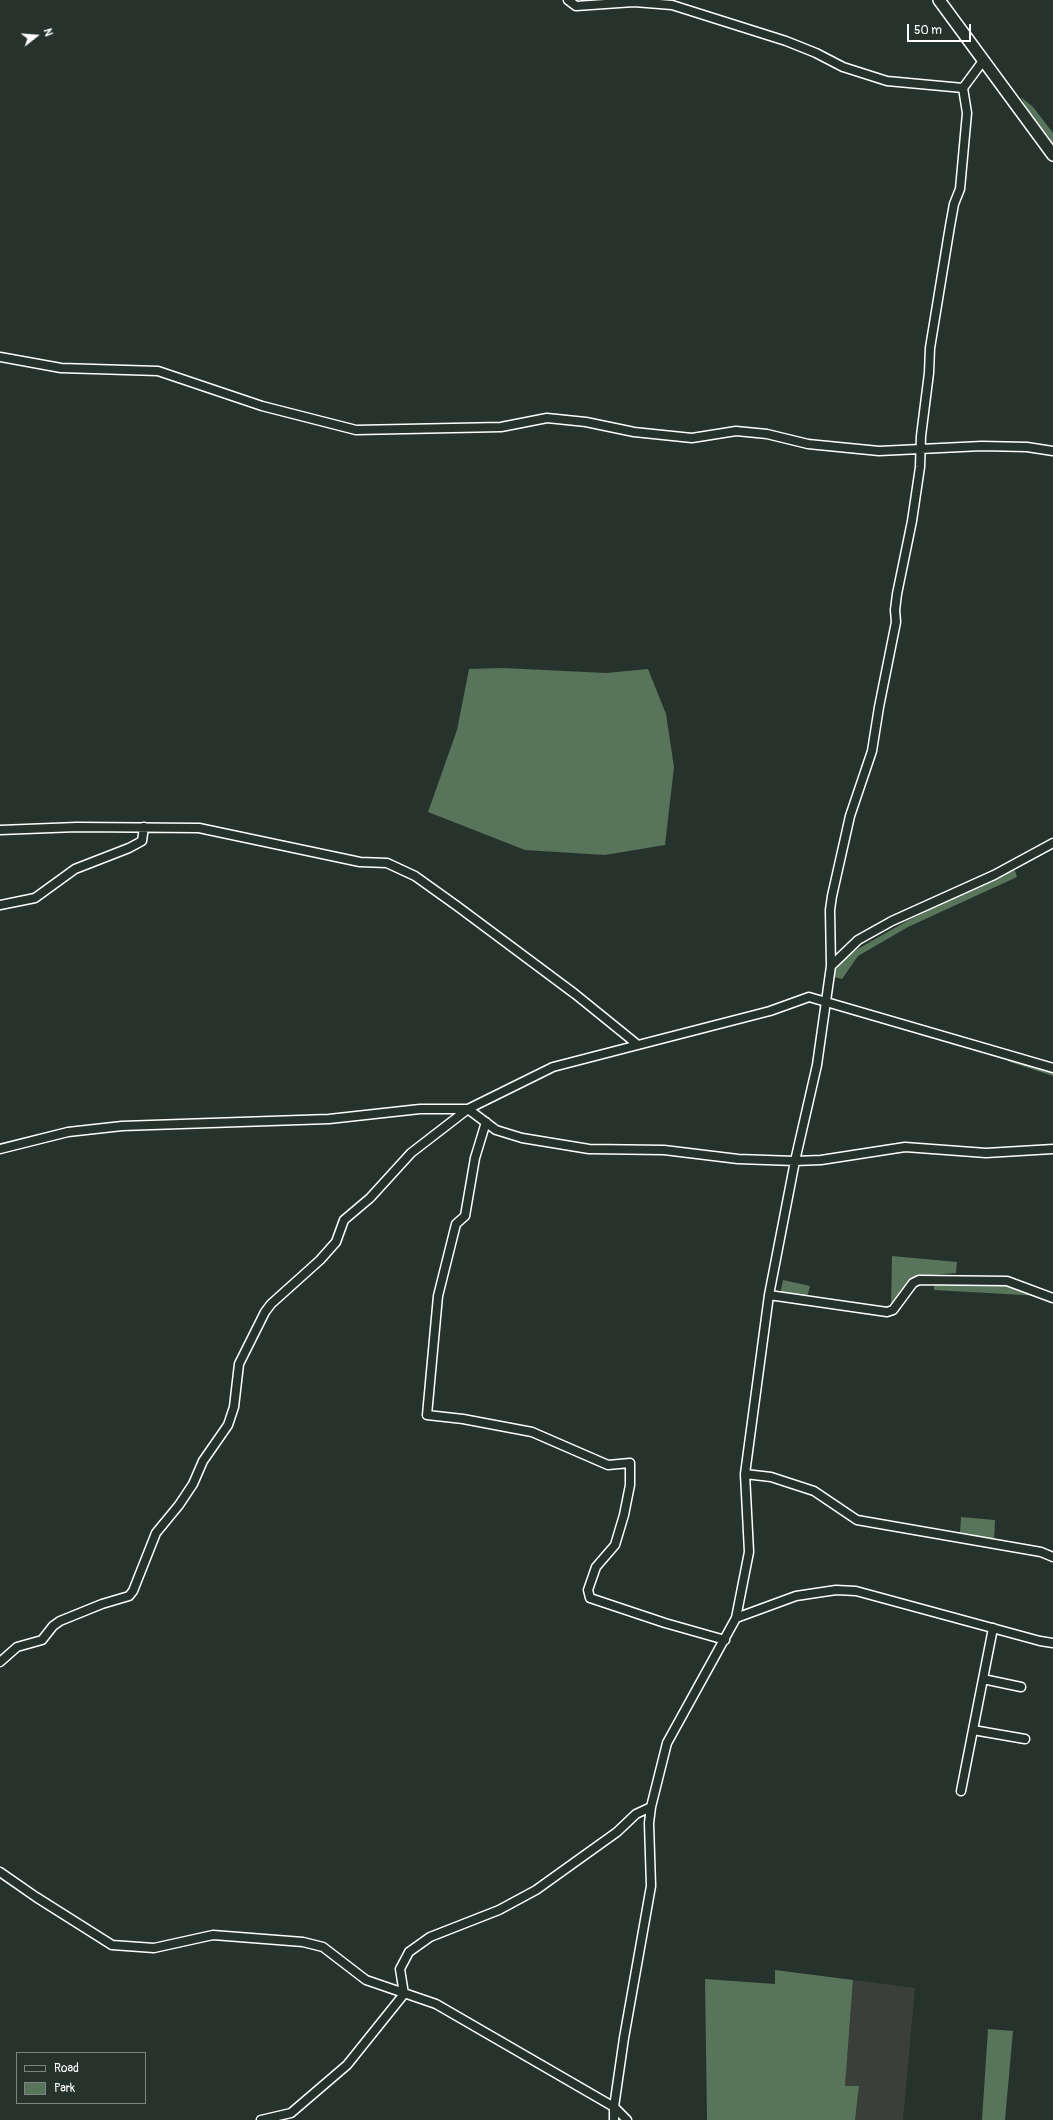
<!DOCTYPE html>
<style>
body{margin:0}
#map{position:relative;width:1053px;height:2120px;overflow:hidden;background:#26332d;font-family:Pangolin,sans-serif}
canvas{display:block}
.legend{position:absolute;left:16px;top:2052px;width:130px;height:52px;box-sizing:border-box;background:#26332d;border:1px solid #7d8581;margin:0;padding:5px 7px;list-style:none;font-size:12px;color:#fff}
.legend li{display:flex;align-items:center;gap:8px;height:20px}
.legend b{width:20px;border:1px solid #7d8581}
.north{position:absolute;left:16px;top:16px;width:40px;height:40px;-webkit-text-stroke:3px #26332d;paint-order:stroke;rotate:73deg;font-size:11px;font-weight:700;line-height:16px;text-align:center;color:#fff}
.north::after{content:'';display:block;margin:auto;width:14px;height:18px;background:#fff;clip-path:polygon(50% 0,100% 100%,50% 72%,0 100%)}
.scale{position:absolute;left:907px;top:24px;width:64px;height:18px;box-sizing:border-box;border:2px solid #fff;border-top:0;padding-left:5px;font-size:12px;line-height:14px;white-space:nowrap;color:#fff;-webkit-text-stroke:3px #26332d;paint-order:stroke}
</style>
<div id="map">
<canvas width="1053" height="2120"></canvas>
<ul class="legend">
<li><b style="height:5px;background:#26332d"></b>Road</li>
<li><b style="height:11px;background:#58745b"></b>Park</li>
</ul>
<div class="north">N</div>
<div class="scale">50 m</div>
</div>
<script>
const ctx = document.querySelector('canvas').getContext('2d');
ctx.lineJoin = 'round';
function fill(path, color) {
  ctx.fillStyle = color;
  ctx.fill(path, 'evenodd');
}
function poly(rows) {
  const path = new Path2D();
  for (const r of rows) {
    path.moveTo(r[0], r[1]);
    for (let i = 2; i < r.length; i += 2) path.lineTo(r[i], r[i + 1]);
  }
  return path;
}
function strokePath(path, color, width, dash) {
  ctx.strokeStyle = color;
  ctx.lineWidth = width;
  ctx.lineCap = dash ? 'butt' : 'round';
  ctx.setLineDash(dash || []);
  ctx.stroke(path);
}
const built = poly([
 [853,1980,915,1988,903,2120,855,2120,859,2086,845,2086]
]);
const green = poly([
 [1021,97,1033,107,1053,133,1053,145,1031,117],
 [503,668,606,673,648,669,666,714,674,767,665,845,605,855,525,850,428,812,457,730,469,669],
 [1014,868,1017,877,908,927,858,956,842,979,834,977,834,969,854,951,907,921],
 [1010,1060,1053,1073,1053,1076,1007,1061],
 [892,1256,957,1262,956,1273,919,1276,912,1280,891,1307],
 [783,1280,810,1286,807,1297,780,1295],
 [1006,1284,1041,1296,934,1290,934,1285],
 [961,1517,995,1520,994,1541,960,1534],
 [775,1970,853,1980,845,2086,859,2086,855,2120,707,2120,705,1979,775,1984],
 [988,2029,1013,2031,1005,2120,982,2120]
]);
const street = poly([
 [568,0,576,6,634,2,672,5,786,41,816,53,843,67,887,81,963,88],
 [0,357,61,368,158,371,262,406,356,430,501,427,547,418,586,422,634,432,692,438,736,431,767,434,808,444,879,451,982,446,1027,447,1053,451],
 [0,830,77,827,199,828,360,862,387,863,415,876,457,906,575,994,638,1045,770,1011,809,997,1053,1068],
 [0,905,35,898,75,869,129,848,142,841,144,827],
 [831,966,858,940,892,921,994,875,1053,843],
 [486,1122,475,1158,465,1216,456,1224,438,1296,427,1415,463,1419,532,1432,608,1465,630,1463,630,1485,624,1515,615,1545,596,1567,588,1590,590,1598,665,1623,725,1640],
 [0,1149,68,1132,122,1126,329,1119,420,1109,468,1109,496,1130,522,1138,589,1149,664,1150,738,1159,795,1161,821,1160,905,1147,986,1153,1053,1149],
 [769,1295,887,1312,893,1310,913,1283,919,1280,1007,1281,1053,1298],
 [745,1474,771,1477,814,1491,857,1520,1041,1552,1053,1557],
 [736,1618,796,1596,836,1590,856,1591,1040,1641,1053,1643],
 [0,1662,17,1647,42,1640,53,1626,60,1621,102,1604,129,1596,133,1591,156,1533,179,1505,193,1484,203,1461,228,1425,234,1407,239,1364,265,1312,271,1304,320,1260,336,1242,344,1220,370,1198,411,1153,468,1109,553,1067,638,1045],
 [983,1679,1021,1687],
 [973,1730,1025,1739],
 [961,1791,993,1628],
 [0,1872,36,1897,112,1945,154,1948,213,1935,303,1942,323,1947,366,1980,436,2004,614,2107,627,2120],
 [261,2120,291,2113,347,2065,404,1994,400,1969,409,1952,430,1937,499,1910,536,1890,617,1832,636,1814,651,1807],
 [614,2120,614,2107,624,2038,651,1886,649,1823,651,1807,667,1743,736,1618,749,1552,745,1474,769,1295,795,1161,817,1065,831,966,830,910,832,896,850,816,872,751,879,707,896,622,895,610,897,594,912,521,920,467,921,436,929,373,930,348,950,226,954,204,960,189,967,113,963,88,983,61]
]);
const secondary = poly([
 [939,0,1053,155]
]);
fill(built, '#3a4039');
fill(green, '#58745b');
strokePath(street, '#fff', 11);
strokePath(secondary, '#fff', 14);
strokePath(street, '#26332d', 8);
strokePath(secondary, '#26332d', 11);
</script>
